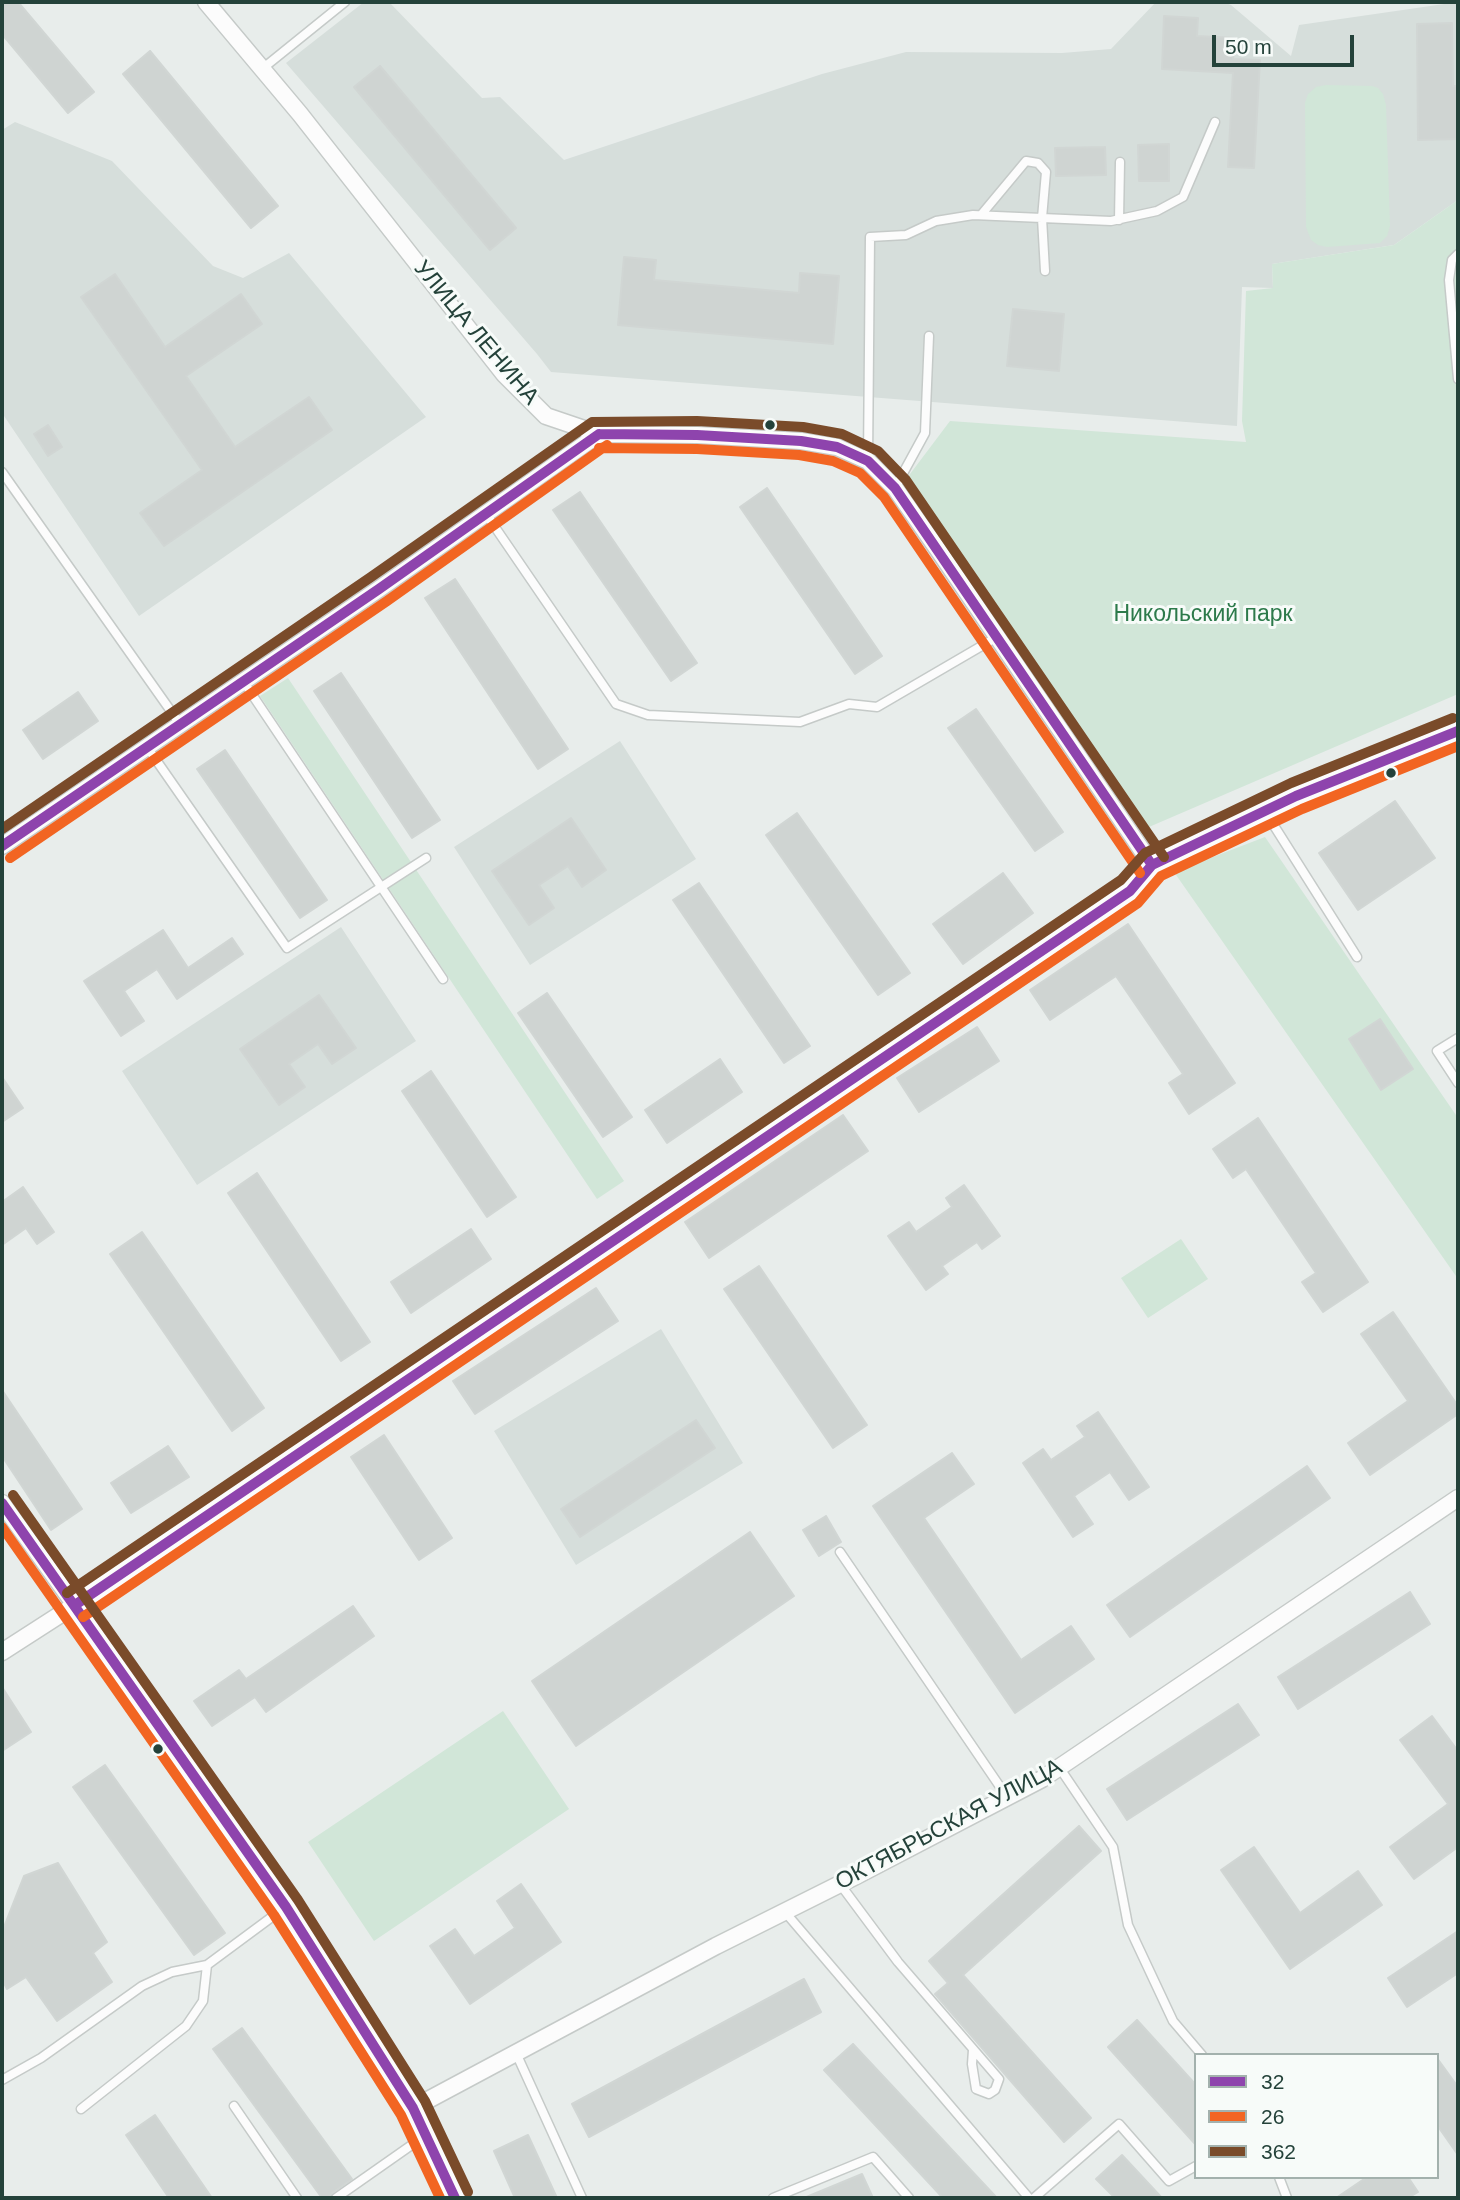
<!DOCTYPE html>
<meta charset="utf-8">
<style>
body{margin:0}
#map{position:relative;width:1460px;height:2200px;overflow:hidden;background:#e8edeb;font-family:Helvetica,sans-serif}
canvas{display:block}
.frame{position:absolute;inset:0;border:4px solid #24423a;pointer-events:none}
.legend{position:absolute;left:1194px;top:2053px;width:245px;height:126px;box-sizing:border-box;background:#f7fbf9;border:2px solid #a3b1ad;margin:0;padding:9px 12px;list-style:none;font-size:21px;color:#24423a}
.legend li{display:flex;align-items:center;gap:14px;height:35px}
.legend b{width:35px;border:2px solid #a3b1ad}
.scale{position:absolute;left:1212px;top:35px;width:142px;height:32px;box-sizing:border-box;border:4px solid #24423a;border-top:0;padding-left:9px;font-size:21px;line-height:24px;white-space:nowrap;color:#24423a;-webkit-text-stroke:5px #f7fbf9;paint-order:stroke}
</style>
<div id="map">
<canvas width="1460" height="2200"></canvas>
<div class="frame"></div>
<ul class="legend">
<li><b style="height:9px;background:#8e44ad"></b>32</li>
<li><b style="height:9px;background:#f26522"></b>26</li>
<li><b style="height:9px;background:#7a4b2a"></b>362</li>
</ul>
<div class="scale">50 m</div>
</div>
<script>
const ctx = document.querySelector('canvas').getContext('2d');
ctx.lineJoin = 'round';
function fill(path, color) {
  ctx.fillStyle = color;
  ctx.fill(path, 'evenodd');
}
function poly(rows) {
  const path = new Path2D();
  for (const r of rows) {
    path.moveTo(r[0], r[1]);
    for (let i = 2; i < r.length; i += 2) path.lineTo(r[i], r[i + 1]);
  }
  return path;
}
function strokePath(path, color, width, dash) {
  ctx.strokeStyle = color;
  ctx.lineWidth = width;
  ctx.lineCap = dash ? 'butt' : 'round';
  ctx.setLineDash(dash || []);
  ctx.stroke(path);
}
function write(font, color, halo, rows, align = 'center') {
  ctx.font = font + ' Helvetica,sans-serif';
  ctx.lineWidth = 6;
  ctx.setLineDash([]);
  ctx.textBaseline = 'middle';
  ctx.strokeStyle = halo;
  ctx.fillStyle = color;
  for (const [text, x, y, turn = 0] of rows) {
    ctx.save();
    ctx.translate(x, y);
    ctx.rotate((+turn || 0) * Math.PI / 180);
    ctx.textAlign = isNaN(turn) ? turn : align;
    if (halo) ctx.strokeText(text, 0, 0);
    ctx.fillText(text, 0, 0);
    ctx.restore();
  }
}
const built = poly([
 [364,2,389,2,482,98,500,97,564,160,822,74,906,52,1062,53,1111,49,1156,2,1223,2,1231,5,1291,56,1299,25,1458,2,1458,200,1394,245,1272,264,1273,288,1242,287,1237,426,551,372,537,354,286,63],
 [15,122,112,161,213,266,243,278,289,253,426,417,139,616,2,413,2,130],
 [620,741,696,859,530,965,454,847],
 [341,927,416,1041,197,1185,122,1071],
 [661,1329,743,1463,576,1565,494,1431]
]);
const green = poly([
 [1326,85,1372,86,1378,88,1383,94,1386,105,1390,226,1387,236,1380,243,1327,247,1318,245,1311,240,1306,227,1305,103,1308,94,1316,87],
 [1458,200,1458,694,1142,830,901,486,950,421,1246,442,1242,421,1246,291,1273,288,1272,264,1394,245],
 [288,678,624,1181,597,1199,260,696],
 [1265,837,1458,1118,1458,1279,1174,872],
 [1181,1239,1208,1279,1148,1318,1121,1278],
 [503,1711,569,1809,374,1941,308,1842]
]);
const building = poly([
 [2,2,18,2,94,92,68,113,2,34,2,2],
 [1164,16,1198,18,1197,36,1235,38,1233,59,1260,60,1254,168,1228,167,1233,73,1162,69,1164,16],
 [1452,23,1453,86,1458,86,1458,139,1418,140,1417,24,1452,23],
 [150,51,278,206,251,228,123,74,150,51],
 [380,66,516,228,490,250,354,87,380,66],
 [1169,144,1169,181,1139,181,1138,145,1169,144],
 [1105,147,1106,175,1056,176,1055,148,1105,147],
 [624,257,656,260,654,280,799,293,800,273,839,276,833,344,618,325,624,257],
 [115,274,165,347,241,294,262,324,186,376,235,447,309,397,332,430,164,546,140,513,202,470,81,297,115,274],
 [1013,309,1064,314,1059,371,1007,366,1013,309],
 [48,425,62,447,48,456,34,434,48,425],
 [767,488,882,656,855,674,740,507,767,488],
 [580,492,697,663,671,681,553,510,580,492],
 [455,579,568,749,538,769,425,598,455,579],
 [341,673,440,820,412,838,314,691,341,673],
 [78,692,98,721,43,759,23,730,78,692],
 [976,709,1063,832,1035,851,948,728,976,709],
 [225,750,327,900,300,918,197,769,225,750],
 [1395,801,1435,858,1358,910,1319,853,1395,801],
 [797,813,910,973,878,995,766,835,797,813],
 [571,818,606,870,582,887,568,866,539,885,554,908,529,925,492,871,571,818],
 [1003,873,1033,913,963,964,933,924,1003,873],
 [699,883,810,1046,784,1063,673,900,699,883],
 [1128,924,1235,1083,1189,1114,1169,1083,1183,1074,1116,976,1050,1020,1030,990,1128,924],
 [163,930,188,968,232,938,243,954,177,999,157,969,124,991,144,1021,121,1036,84,981,163,930],
 [547,993,632,1117,603,1137,518,1013,547,993],
 [319,995,356,1048,332,1064,318,1044,289,1064,305,1087,279,1105,240,1049,319,995],
 [1380,1019,1413,1069,1381,1090,1349,1039,1380,1019],
 [977,1027,999,1061,919,1112,897,1078,977,1027],
 [720,1059,742,1092,667,1143,645,1110,720,1059],
 [431,1071,516,1197,487,1217,402,1091,431,1071],
 [2,1077,23,1108,2,1122,2,1077],
 [843,1115,868,1151,709,1258,685,1222,843,1115],
 [1258,1118,1368,1282,1323,1312,1302,1282,1316,1273,1246,1169,1233,1178,1213,1149,1258,1118],
 [257,1173,370,1342,341,1361,228,1193,257,1173],
 [964,1185,1000,1236,982,1249,977,1242,942,1266,948,1274,926,1290,888,1236,909,1222,916,1232,952,1207,946,1198,964,1185],
 [23,1187,54,1232,37,1244,26,1228,2,1245,2,1202,23,1187],
 [471,1229,491,1259,411,1313,391,1282,471,1229],
 [142,1232,264,1408,232,1431,110,1254,142,1232],
 [759,1266,867,1425,833,1448,724,1289,759,1266],
 [596,1288,618,1321,475,1414,453,1381,596,1288],
 [1393,1312,1458,1406,1458,1414,1370,1475,1348,1443,1408,1401,1361,1334,1393,1312],
 [2,1390,82,1509,51,1530,2,1456,2,1390],
 [1098,1412,1149,1487,1129,1500,1110,1472,1074,1496,1093,1524,1073,1537,1023,1463,1043,1449,1051,1460,1085,1437,1077,1426,1098,1412],
 [696,1420,715,1448,580,1537,561,1509,696,1420],
 [384,1435,452,1538,419,1560,351,1457,384,1435],
 [168,1446,189,1477,131,1513,111,1483,168,1446],
 [952,1453,974,1484,924,1518,1021,1660,1071,1626,1094,1659,1015,1713,873,1506,952,1453],
 [1307,1466,1330,1498,1130,1637,1107,1605,1307,1466],
 [826,1516,841,1542,819,1556,803,1530,826,1516],
 [750,1532,794,1596,576,1746,532,1681,750,1532],
 [1410,1592,1430,1624,1298,1709,1278,1677,1410,1592],
 [353,1606,374,1636,266,1712,255,1697,212,1726,194,1701,239,1670,246,1679,353,1606],
 [2,1687,31,1732,2,1751,2,1687],
 [1238,1704,1259,1735,1127,1820,1107,1789,1238,1704],
 [1432,1716,1458,1751,1458,1847,1414,1879,1390,1847,1448,1804,1400,1740,1432,1716],
 [105,1765,225,1933,194,1955,73,1787,105,1765],
 [1079,1826,1101,1851,963,1975,1091,2118,1064,2142,935,1994,948,1983,929,1961,1079,1826],
 [1254,1847,1300,1913,1358,1871,1382,1905,1290,1969,1221,1870,1254,1847],
 [58,1863,107,1942,93,1953,112,1982,57,2021,26,1977,7,1989,2,1979,2,1932,24,1876,58,1863],
 [521,1884,561,1942,470,2004,430,1946,455,1929,474,1956,515,1928,497,1901,521,1884],
 [1458,1931,1458,1973,1407,2007,1388,1978,1458,1931],
 [804,1979,821,2012,589,2137,572,2104,804,1979],
 [1137,2020,1196,2085,1196,2145,1108,2047,1137,2020],
 [242,2028,352,2179,332,2193,329,2198,322,2198,213,2049,242,2028],
 [853,2044,997,2198,943,2198,824,2070,853,2044],
 [1437,2058,1458,2087,1458,2155,1437,2125,1437,2058],
 [155,2115,212,2198,169,2198,126,2135,155,2115],
 [528,2135,557,2198,515,2198,494,2151,528,2135],
 [1122,2155,1162,2198,1115,2198,1096,2179,1122,2155],
 [862,2174,873,2198,804,2198,862,2174],
 [1367,2177,1408,2177,1418,2192,1408,2198,1336,2198,1367,2177]
]);
const lane = poly([
 [262,69,345,2],
 [981,215,1026,161,1038,163,1046,172,1042,218,1045,271],
 [1119,220,1120,162],
 [1458,254,1452,260,1449,280,1458,379],
 [868,461,870,237,906,235,936,221,973,215,1111,221,1157,211,1183,197,1215,122],
 [2,472,180,724],
 [895,488,925,433,929,336],
 [486,514,616,704,648,715,800,722,849,704,877,707,997,637],
 [243,681,443,979],
 [147,747,287,948,426,858],
 [1266,813,1357,957],
 [1458,1038,1437,1051,1458,1083],
 [840,1552,1007,1797],
 [1059,1767,1113,1847,1128,1925,1173,2021,1202,2055],
 [840,1884,898,1962,999,2079,995,2090,989,2094,976,2089,972,2064,973,2050],
 [785,1912,1029,2198],
 [516,2053,582,2198],
 [2,2080,41,2058,142,1986,172,1972,207,1965,284,1908],
 [234,2106,297,2198],
 [81,2109,186,2026,203,2001,207,1965],
 [1279,2177,1287,2198],
 [336,2198,423,2137],
 [773,2198,873,2157,909,2198],
 [1034,2198,1119,2124,1169,2181,1196,2166]
]);
const street = poly([
 [206,2,300,114,504,374,546,416,599,434,697,435,801,441,837,447,868,461,895,488,941,554,1152,865],
 [2,846,379,589,599,434],
 [2,1503,75,1605,2,1652],
 [413,2108,716,1946,856,1876,1042,1779,1458,1498]
]);
const secondary = poly([
 [455,2198,413,2108,286,1907,75,1605,1130,891,1152,865,1296,796,1458,731]
]);
const bus1 = poly([
 [599,434,697,435,801,441,837,447,868,461,895,488,1152,865],
 [2,846,379,589,599,434],
 [2,1503,286,1907,413,2108,455,2198],
 [75,1605,1130,891,1152,865,1296,796,1458,731]
]);
const bus2 = poly([
 [599,448,697,449,799,455,833,461,860,473,884,497,1140,873],
 [10,858,387,601,607,445],
 [2,1527,274,1915,401,2115,440,2198],
 [83,1617,1138,903,1161,876,1302,809,1458,746]
]);
const bus3 = poly([
 [2,829,371,577,592,422,697,421,803,427,842,434,878,451,906,480,1164,857],
 [13,1495,298,1900,425,2101,468,2192],
 [67,1593,1121,880,1145,853,1291,783,1453,718]
]);
const markers = [
 [770,425,6,"#24423a"],
 [1391,773,6,"#24423a"],
 [158,1749,6,"#24423a"]
];
const streetNames = [
 ["УЛИЦА ЛЕНИНА",476,333,50],
 ["ОКТЯБРЬСКАЯ УЛИЦА",949,1825,-28]
];
const parkNames = [
 ["Никольский парк",1203,615]
];
fill(built, '#d6dedb');
fill(green, '#d1e6d8');
fill(building, '#cfd4d2');
strokePath(building, '#d1d6d4', 2);
strokePath(lane, '#c5cac8', 11);
strokePath(street, '#c5cac8', 19);
strokePath(secondary, '#c3cbc8', 26);
strokePath(lane, '#fcfcfc', 8);
strokePath(street, '#fcfcfc', 16);
strokePath(secondary, '#fcfcfc', 23);
strokePath(bus1, '#8e44ad', 10);
strokePath(bus2, '#f26522', 10);
strokePath(bus3, '#7a4b2a', 10);
for (const [x, y, r, color] of markers) {
  const dot = new Path2D();
  dot.arc(x, y, r, 0, 2 * Math.PI);
  ctx.fillStyle = color;
  ctx.fill(dot);
  strokePath(dot, '#f7fbf9', 2.5);
}
write('23px', '#24423a', '#f7fbf9', streetNames);
write('23px', '#2d7a4b', '#f7fbf9', parkNames);
</script>
